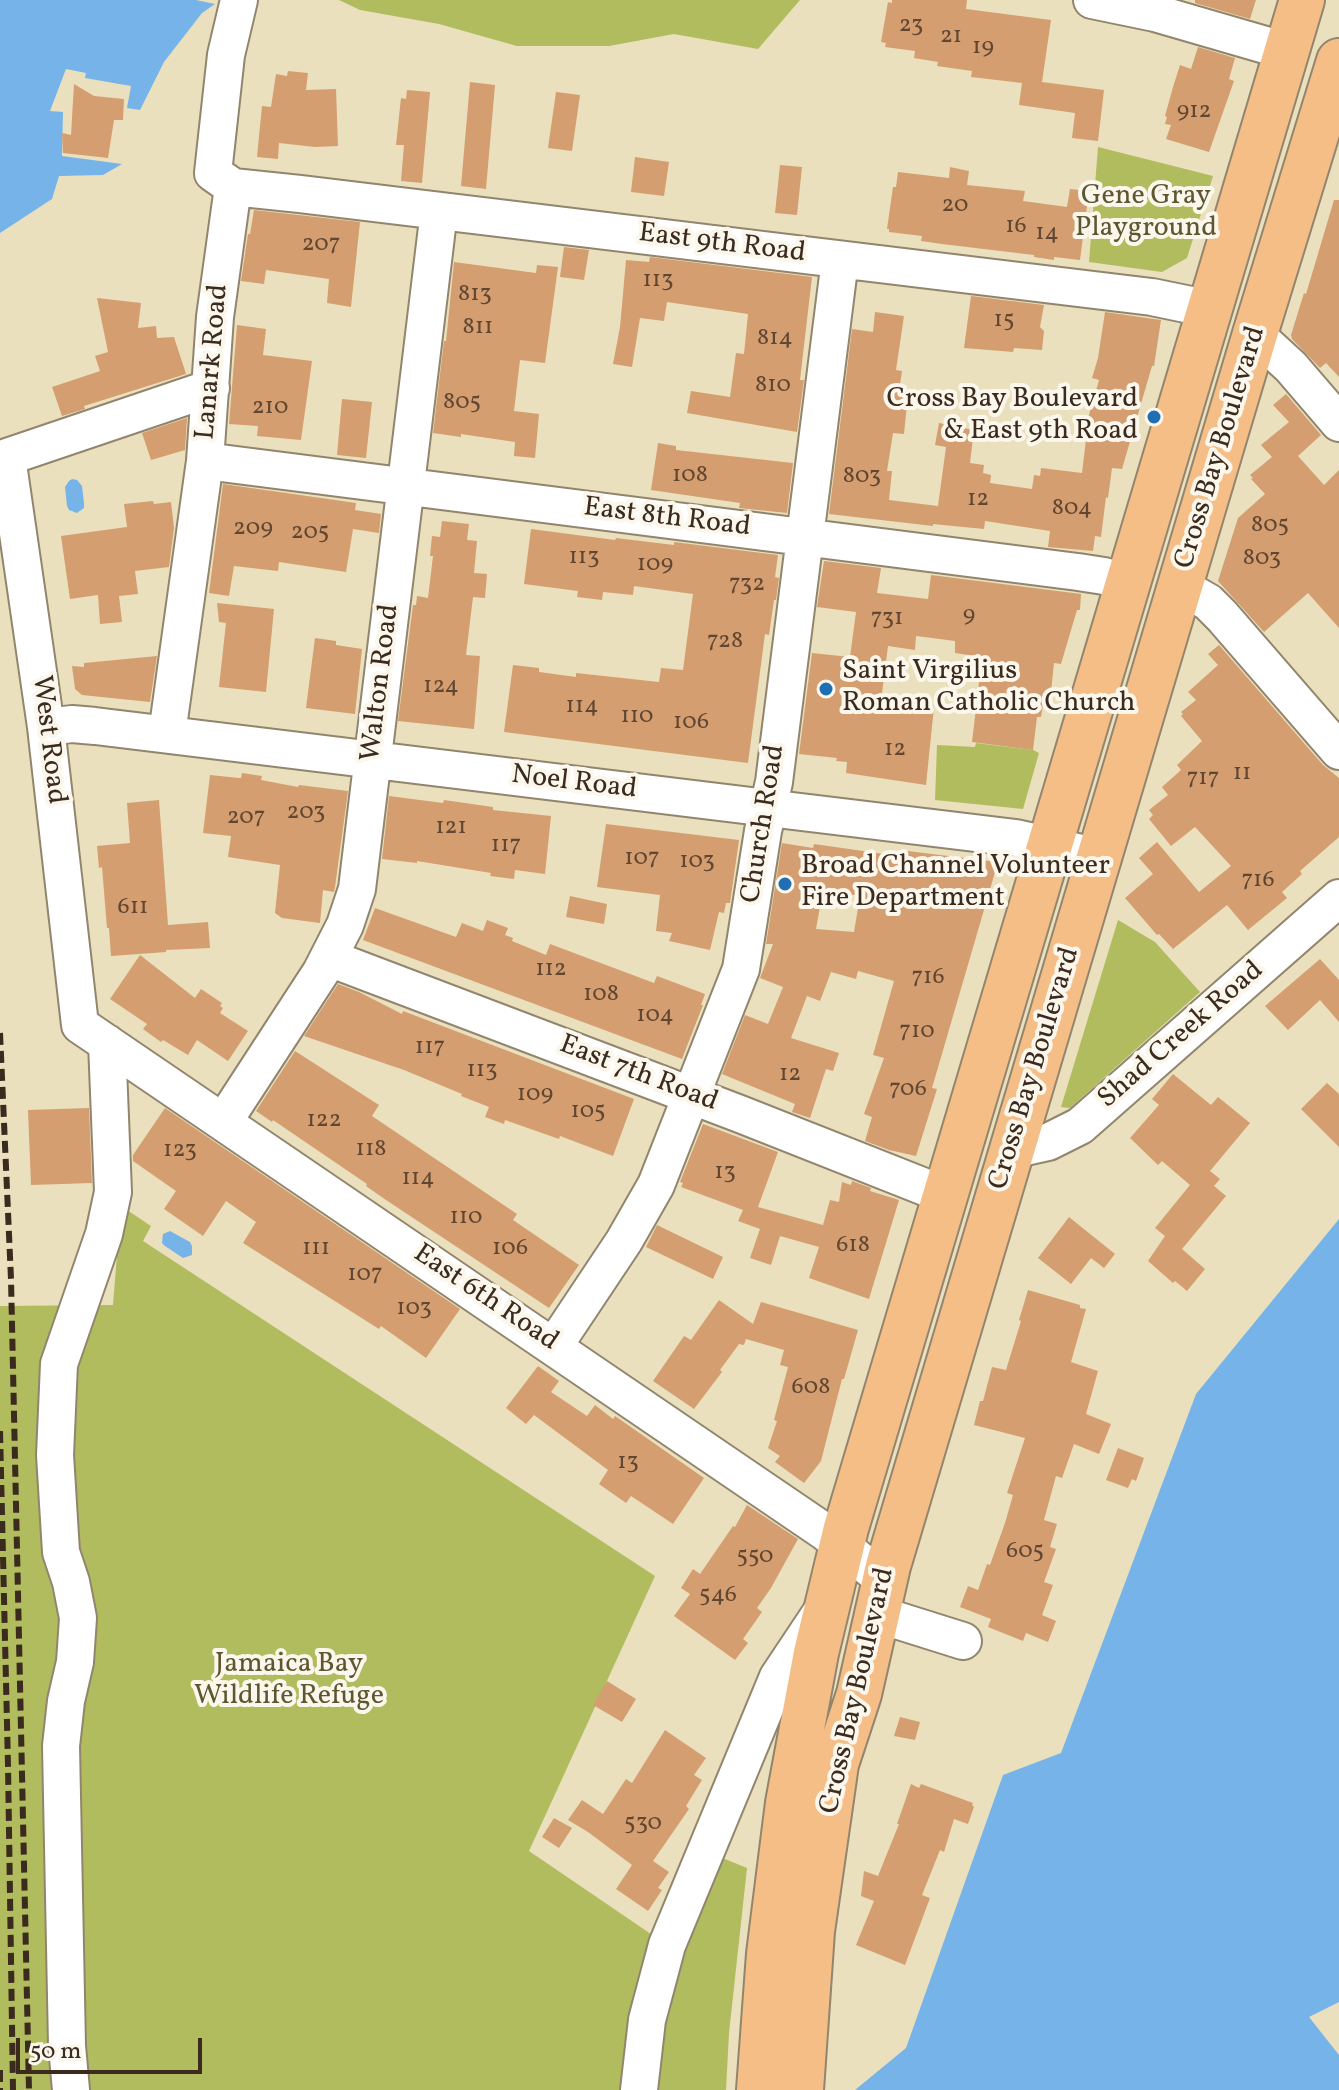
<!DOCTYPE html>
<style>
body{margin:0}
#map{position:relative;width:1339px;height:2090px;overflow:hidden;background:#eae0bd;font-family:Vollkorn,serif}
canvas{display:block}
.scale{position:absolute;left:16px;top:2038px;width:186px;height:36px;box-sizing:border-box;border:4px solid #3b2a1e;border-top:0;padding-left:10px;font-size:24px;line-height:28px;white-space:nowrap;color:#3b2a1e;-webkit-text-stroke:6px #fbf7ec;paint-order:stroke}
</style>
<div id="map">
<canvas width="1339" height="2090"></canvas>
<div class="scale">50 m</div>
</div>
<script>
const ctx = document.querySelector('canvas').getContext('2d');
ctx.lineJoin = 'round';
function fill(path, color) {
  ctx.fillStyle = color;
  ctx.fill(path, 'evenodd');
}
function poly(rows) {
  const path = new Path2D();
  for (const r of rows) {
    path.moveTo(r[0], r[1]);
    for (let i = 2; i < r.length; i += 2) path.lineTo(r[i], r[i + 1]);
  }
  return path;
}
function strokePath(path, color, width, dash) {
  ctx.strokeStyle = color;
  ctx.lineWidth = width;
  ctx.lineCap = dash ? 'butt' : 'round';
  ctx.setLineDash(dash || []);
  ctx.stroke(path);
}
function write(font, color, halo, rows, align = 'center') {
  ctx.font = font + ' Vollkorn,serif';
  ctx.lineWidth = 8;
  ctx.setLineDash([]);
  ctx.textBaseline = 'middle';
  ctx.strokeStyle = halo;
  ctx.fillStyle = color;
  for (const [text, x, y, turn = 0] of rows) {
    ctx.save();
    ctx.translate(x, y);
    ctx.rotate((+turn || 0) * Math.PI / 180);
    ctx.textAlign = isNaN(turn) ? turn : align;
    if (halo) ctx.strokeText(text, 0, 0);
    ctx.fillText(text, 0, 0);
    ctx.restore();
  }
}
const green = poly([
 [339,0,800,0,758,49,674,34,609,46,517,46,439,24,360,10],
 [1098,147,1213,176,1187,258,1162,272,1089,262],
 [976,743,1033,750,1039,753,1023,809,935,800,937,745,975,747],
 [1118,920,1155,942,1200,992,1070,1108,1061,1107],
 [121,1206,151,1226,143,1241,655,1576,529,1851,667,1945,639,2090,0,2090,0,1306,113,1305],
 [720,1857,747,1868,729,2033,726,2090,649,2090,671,1976]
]);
const water = poly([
 [0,0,196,0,215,4,202,13,164,62,140,110,127,108,131,86,85,78,86,73,66,69,50,111,63,112,62,156,122,164,103,175,59,176,52,199,0,233],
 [72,479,77,480,82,486,84,503,84,508,77,513,69,510,67,506,65,487,69,481],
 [1339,1219,1339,2002,1309,2017,1339,2055,1339,2090,855,2090,906,2048,1003,1775,1061,1753,1196,1394],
 [170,1231,190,1242,192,1246,192,1255,183,1258,165,1246,162,1243,163,1234]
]);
const building = poly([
 [892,0,967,0,966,9,1051,20,1042,82,1104,90,1098,141,1072,138,1075,113,1019,105,1022,83,971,77,972,71,937,66,938,62,914,58,915,51,885,47,886,43,881,42,888,2,892,3],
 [1195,0,1256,0,1250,19,1195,3],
 [1198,47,1235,58,1229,79,1234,81,1209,152,1166,139,1171,125,1165,124,1167,117,1165,116,1173,87,1180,65,1191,69],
 [288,71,308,73,306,90,336,89,338,146,315,147,279,143,278,159,257,157,262,106,271,107,276,74,287,76],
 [470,82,495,85,486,189,461,186],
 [74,84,94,96,124,99,123,120,114,120,108,158,63,153,62,133,71,135],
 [407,90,430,92,422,183,401,181,404,145,396,145,401,98,406,99],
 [556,92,580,95,572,151,548,148],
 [635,157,669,162,664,196,631,192],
 [780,165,802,167,797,215,775,213],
 [950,167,969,171,967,185,1025,191,1023,201,1067,207,1070,189,1089,191,1080,260,1054,257,1054,260,1034,257,1034,255,942,244,921,241,922,236,889,232,889,229,887,229,893,187,896,187,898,172,949,178],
 [1334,200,1339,200,1339,377,1326,363,1320,368,1292,339,1291,335,1304,293,1306,294],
 [254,210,360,222,351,307,327,303,329,279,266,270,264,284,241,281,248,234,250,234],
 [564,247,589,250,584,280,560,277],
 [650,257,812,277,800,380,804,380,797,432,687,413,691,391,730,397,736,353,744,354,748,314,667,302,664,321,640,318,632,367,613,364,620,327,626,260,649,262],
 [454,262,536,273,537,265,558,267,545,363,520,360,514,411,539,414,535,458,514,456,515,442,461,434,461,437,433,433,444,341,446,341],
 [971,296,1044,305,1040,327,1044,331,1042,350,1014,348,1013,352,964,348],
 [97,298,141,303,138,328,156,326,157,338,174,337,186,374,84,406,85,409,62,416,52,387,100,371,95,356,108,352],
 [875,312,904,316,896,370,902,371,899,392,908,394,904,434,893,433,887,471,892,471,889,500,938,506,946,447,935,445,939,423,974,430,970,463,984,465,983,473,991,475,990,483,1032,489,1034,475,1040,476,1041,468,1082,473,1089,415,1099,380,1092,378,1098,358,1105,312,1161,320,1154,366,1152,366,1122,469,1112,468,1108,498,1106,497,1101,537,1095,536,1093,551,1048,547,1050,531,985,521,984,529,933,524,933,526,829,514,852,329,873,332],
 [237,325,266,329,263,355,312,361,301,440,257,436,258,426,229,424],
 [1286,394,1321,435,1298,456,1324,485,1339,470,1339,628,1308,593,1264,632,1218,581,1238,518,1265,494,1251,479,1253,478,1250,475,1272,457,1261,445,1289,422,1273,405],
 [342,399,372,402,366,458,337,455],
 [187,418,185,450,151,460,142,433],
 [658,443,676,446,676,450,793,463,787,513,739,508,740,503,651,490],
 [223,484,356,503,355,510,381,514,379,533,353,529,346,572,279,562,278,571,234,566,229,596,209,593],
 [153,501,154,504,171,502,174,528,169,567,135,571,138,594,119,596,122,622,100,624,98,595,70,599,61,536,127,527,124,504],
 [442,521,469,524,467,540,477,541,474,573,487,574,485,598,473,597,466,655,480,656,474,729,398,721,413,605,416,605,417,596,428,598,433,556,430,556,432,536,440,537],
 [531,529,615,540,616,538,674,545,674,542,778,555,775,577,779,578,776,600,774,600,769,635,765,634,748,763,504,732,513,665,539,668,539,672,576,677,576,673,659,682,661,668,683,670,693,594,634,586,633,595,603,592,602,600,577,597,578,591,524,584],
 [824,561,881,568,877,593,928,599,931,575,1081,594,1080,610,1077,610,1061,664,1054,663,1051,692,1045,692,1041,717,1037,717,1033,750,972,742,982,657,955,653,955,641,916,636,915,650,888,646,882,693,903,696,902,704,934,707,926,785,846,773,847,762,836,761,837,758,799,754,812,653,850,657,856,612,817,607],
 [217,603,274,609,266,692,219,687,226,623,219,622],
 [315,638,336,641,336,645,362,649,355,714,306,708],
 [1219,645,1323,765,1339,778,1339,837,1300,871,1302,874,1282,892,1287,898,1248,930,1227,905,1173,949,1159,934,1157,935,1125,898,1153,874,1139,858,1157,842,1199,892,1231,866,1195,827,1171,846,1149,819,1153,815,1149,810,1168,795,1162,787,1181,770,1177,765,1202,741,1181,716,1183,714,1181,712,1196,700,1188,692,1218,665,1208,654],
 [157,656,150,702,82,695,75,689,72,666,84,667,84,663],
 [242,773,262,776,261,780,298,787,299,785,348,791,335,887,334,892,323,890,320,923,282,918,275,913,280,865,228,857,231,836,203,833,210,775,239,778,241,778],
 [389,796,443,803,444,800,493,807,493,810,551,816,545,874,515,870,514,879,490,876,491,873,417,861,417,863,382,859],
 [159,800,168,925,208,922,210,948,166,950,166,952,111,956,109,928,107,928,102,867,99,868,97,846,130,843,127,803],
 [606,824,739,840,730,903,726,903,724,913,719,912,710,950,669,941,672,933,656,931,660,895,597,887],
 [782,843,813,848,814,844,898,856,899,850,998,862,932,1088,937,1089,916,1156,889,1150,865,1141,872,1117,864,1114,884,1058,873,1055,894,981,858,971,856,979,831,972,820,1001,807,996,791,1038,839,1053,833,1071,826,1069,810,1118,792,1112,795,1104,722,1074,745,1015,768,1024,783,987,760,978,773,944,766,944],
 [823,890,860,896,854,932,816,929],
 [570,896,607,904,604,924,566,917],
 [375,908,456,937,462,923,483,931,487,920,508,928,505,935,513,938,512,941,546,955,550,944,654,983,657,976,705,994,701,1005,703,1005,682,1059,363,940],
 [140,955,195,998,201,989,222,1003,220,1006,223,1008,220,1013,248,1031,228,1061,197,1040,188,1055,163,1040,161,1042,143,1029,147,1024,110,999],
 [1320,959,1339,980,1339,1022,1320,1000,1288,1030,1265,1006],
 [338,984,359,992,402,1014,403,1011,634,1099,613,1156,560,1136,559,1139,505,1120,504,1124,485,1117,489,1107,461,1096,462,1094,404,1070,304,1036],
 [295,1051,379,1105,372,1116,517,1214,513,1220,579,1265,549,1308,386,1200,366,1186,367,1184,273,1120,272,1122,256,1111],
 [1173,1074,1211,1105,1218,1097,1250,1123,1210,1171,1220,1179,1214,1186,1226,1196,1182,1249,1205,1269,1187,1291,1175,1281,1173,1283,1148,1261,1165,1236,1155,1228,1190,1185,1162,1161,1158,1165,1130,1138,1159,1105,1152,1099],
 [1327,1083,1339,1094,1339,1147,1301,1109],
 [89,1108,92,1183,31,1185,28,1110],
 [165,1108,460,1309,426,1358,381,1326,379,1329,243,1243,256,1222,226,1201,203,1236,164,1209,176,1191,133,1161,133,1155],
 [703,1124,778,1152,758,1207,823,1225,830,1200,839,1202,842,1182,851,1185,852,1181,871,1188,870,1191,899,1200,869,1299,809,1278,819,1247,780,1236,771,1265,750,1258,760,1229,738,1221,743,1210,681,1187,683,1183,680,1182],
 [1069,1217,1115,1254,1104,1268,1091,1258,1071,1284,1038,1258],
 [657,1225,723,1257,713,1279,646,1247],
 [1028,1290,1080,1305,1080,1308,1086,1309,1071,1362,1098,1371,1086,1414,1111,1424,1099,1454,1074,1444,1062,1478,1056,1476,1044,1520,1057,1524,1050,1547,1056,1549,1044,1582,1053,1585,1042,1615,1056,1621,1048,1642,1026,1633,1023,1641,988,1627,991,1619,960,1607,968,1586,978,1590,987,1564,990,1565,1005,1523,1013,1495,1007,1493,1025,1438,974,1425,980,1401,983,1401,992,1367,1006,1370,1021,1321,1019,1320],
 [719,1300,753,1324,761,1302,858,1330,844,1379,842,1379,821,1461,804,1483,775,1462,780,1456,768,1448,777,1421,774,1420,788,1367,780,1365,784,1350,746,1339,744,1345,739,1344,720,1370,722,1372,694,1409,653,1381,684,1336,691,1340],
 [538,1366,559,1381,551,1392,587,1416,595,1405,613,1419,615,1416,704,1478,673,1524,631,1496,626,1503,599,1484,608,1470,534,1415,526,1424,506,1408],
 [1118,1448,1144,1458,1136,1481,1132,1479,1128,1488,1106,1480],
 [747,1505,798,1539,771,1588,757,1608,762,1612,743,1639,748,1643,735,1660,674,1616,690,1594,681,1588,693,1569,700,1574,733,1526,735,1527],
 [607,1681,636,1699,622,1722,593,1705],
 [900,1717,920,1722,915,1740,894,1736],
 [665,1730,706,1758,694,1775,702,1780,686,1806,689,1809,653,1861,669,1872,658,1888,662,1890,648,1911,616,1889,632,1865,588,1832,568,1820,582,1800,603,1814,626,1779,632,1783],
 [911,1784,919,1788,921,1784,973,1803,972,1805,974,1807,968,1824,954,1819,944,1852,940,1850,922,1895,930,1898,905,1965,856,1945,874,1901,861,1896,864,1871,878,1876,899,1824,897,1824],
 [554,1818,572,1828,559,1848,542,1837]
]);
const minor = poly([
 [1092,0,1155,13,1286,51],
 [233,187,300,194,1152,297,1210,309],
 [233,187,213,173,226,55,239,0],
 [1255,334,1291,367,1339,423],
 [211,388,7,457,46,727,80,1025,825,1532,884,1580],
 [205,461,1078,572,1104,576,1128,583],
 [1180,586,1208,602,1222,616,1339,751],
 [46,727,72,724,95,726,768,808,1016,838,1099,857],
 [167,734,205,461,215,317,233,187],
 [329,958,740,1114,945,1195],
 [224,1121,321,972,345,925,357,889,439,211],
 [1012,1150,1048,1142,1080,1126,1339,898],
 [554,1346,624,1241,656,1185,741,969,763,831,774,782,840,260],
 [877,1614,963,1641],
 [71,2090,67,2046,61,1746,66,1701,75,1662,78,1618,71,1582,61,1552,55,1455,59,1364,104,1234,113,1192,107,1043],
 [639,2090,647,2020,667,1945,778,1677,820,1614]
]);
const major = poly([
 [759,2090,769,1954,788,1803,816,1653,846,1528,1302,0],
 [801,2090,812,1931,836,1764,859,1694,888,1566,1255,334,1339,61]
]);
const rail = poly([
 [0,1033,11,1279,29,2090],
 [0,1431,8,1765,13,2090],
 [0,2070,0,2090]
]);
const markers = [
 [1154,417,8,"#1f6fb2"],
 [826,689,8,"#1f6fb2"],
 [785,884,8,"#1f6fb2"]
];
const numberNames = [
 ["23",911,27],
 ["21",951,38],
 ["19",983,49],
 ["912",1194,113],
 ["20",955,207],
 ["16",1016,228],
 ["14",1047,235],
 ["207",321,246],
 ["113",658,282],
 ["813",475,296],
 ["15",1004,322],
 ["811",478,329],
 ["814",775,340],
 ["810",773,387],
 ["805",462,404],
 ["210",270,409],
 ["108",690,477],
 ["803",862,478],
 ["12",978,501],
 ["804",1072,510],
 ["805",1270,527],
 ["209",253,530],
 ["205",310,534],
 ["113",584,559],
 ["803",1262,560],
 ["109",655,566],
 ["732",747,586],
 ["9",969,617],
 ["731",887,620],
 ["728",725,643],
 ["124",441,688],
 ["114",582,708],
 ["110",637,718],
 ["106",691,724],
 ["12",895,751],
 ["11",1242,775],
 ["717",1203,780],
 ["203",306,814],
 ["207",246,819],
 ["121",451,829],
 ["117",506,847],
 ["107",642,860],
 ["103",697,863],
 ["716",1258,882],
 ["611",133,909],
 ["112",551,971],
 ["716",928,979],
 ["108",601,996],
 ["104",655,1017],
 ["710",917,1033],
 ["117",430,1049],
 ["113",482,1072],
 ["12",790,1076],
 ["706",908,1091],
 ["109",535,1096],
 ["105",588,1113],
 ["122",324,1122],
 ["118",371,1151],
 ["123",180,1152],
 ["13",725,1174],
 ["114",418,1180],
 ["110",466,1219],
 ["618",853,1247],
 ["111",316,1250],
 ["106",510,1250],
 ["107",365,1276],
 ["103",414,1310],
 ["608",811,1389],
 ["13",628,1464],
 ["605",1025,1553],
 ["550",755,1558],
 ["546",718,1597],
 ["530",643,1825]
];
const parkNames = [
 ["Gene Gray",1146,198],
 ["Playground",1146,230],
 ["Jamaica Bay",289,1666],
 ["Wildlife Refuge",289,1698]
];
const streetNames = [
 ["East 9th Road",722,245,7],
 ["Lanark Road",214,362,-85],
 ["Cross Bay Boulevard",1222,448,-73],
 ["East 8th Road",667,519,7],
 ["Walton Road",382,683,-83],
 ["West Road",47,740,83],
 ["Noel Road",574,784,7],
 ["Church Road",765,824,-81],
 ["Shad Creek Road",1182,1036,-41],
 ["Cross Bay Boulevard",1036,1069,-73],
 ["East 7th Road",638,1075,21],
 ["East 6th Road",485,1299,34],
 ["Cross Bay Boulevard",859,1691,-77]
];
const poiNames = [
 ["Cross Bay Boulevard",1138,401,"right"],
 ["& East 9th Road",1138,433,"right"],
 ["Saint Virgilius",842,673],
 ["Roman Catholic Church",842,705],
 ["Broad Channel Volunteer",801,868],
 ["Fire Department",801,900]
];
fill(green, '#b0bc5e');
fill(water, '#76b3e8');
fill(building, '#d49e70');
strokePath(minor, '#92856e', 40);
strokePath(major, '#92856e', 48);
strokePath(minor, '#fff', 36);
strokePath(major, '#f6be87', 44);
strokePath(rail, '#3b2a1e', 6, [12, 6]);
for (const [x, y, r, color] of markers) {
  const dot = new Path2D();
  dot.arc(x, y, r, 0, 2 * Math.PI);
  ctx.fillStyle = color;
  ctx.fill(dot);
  strokePath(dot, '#fbf7ec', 3);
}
write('24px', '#614732', null, numberNames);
write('28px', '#5e5631', '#fbf7ec', parkNames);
write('28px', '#3b2a1e', '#fbf7ec', streetNames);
write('28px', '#3b2a1e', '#fbf7ec', poiNames, 'left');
</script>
